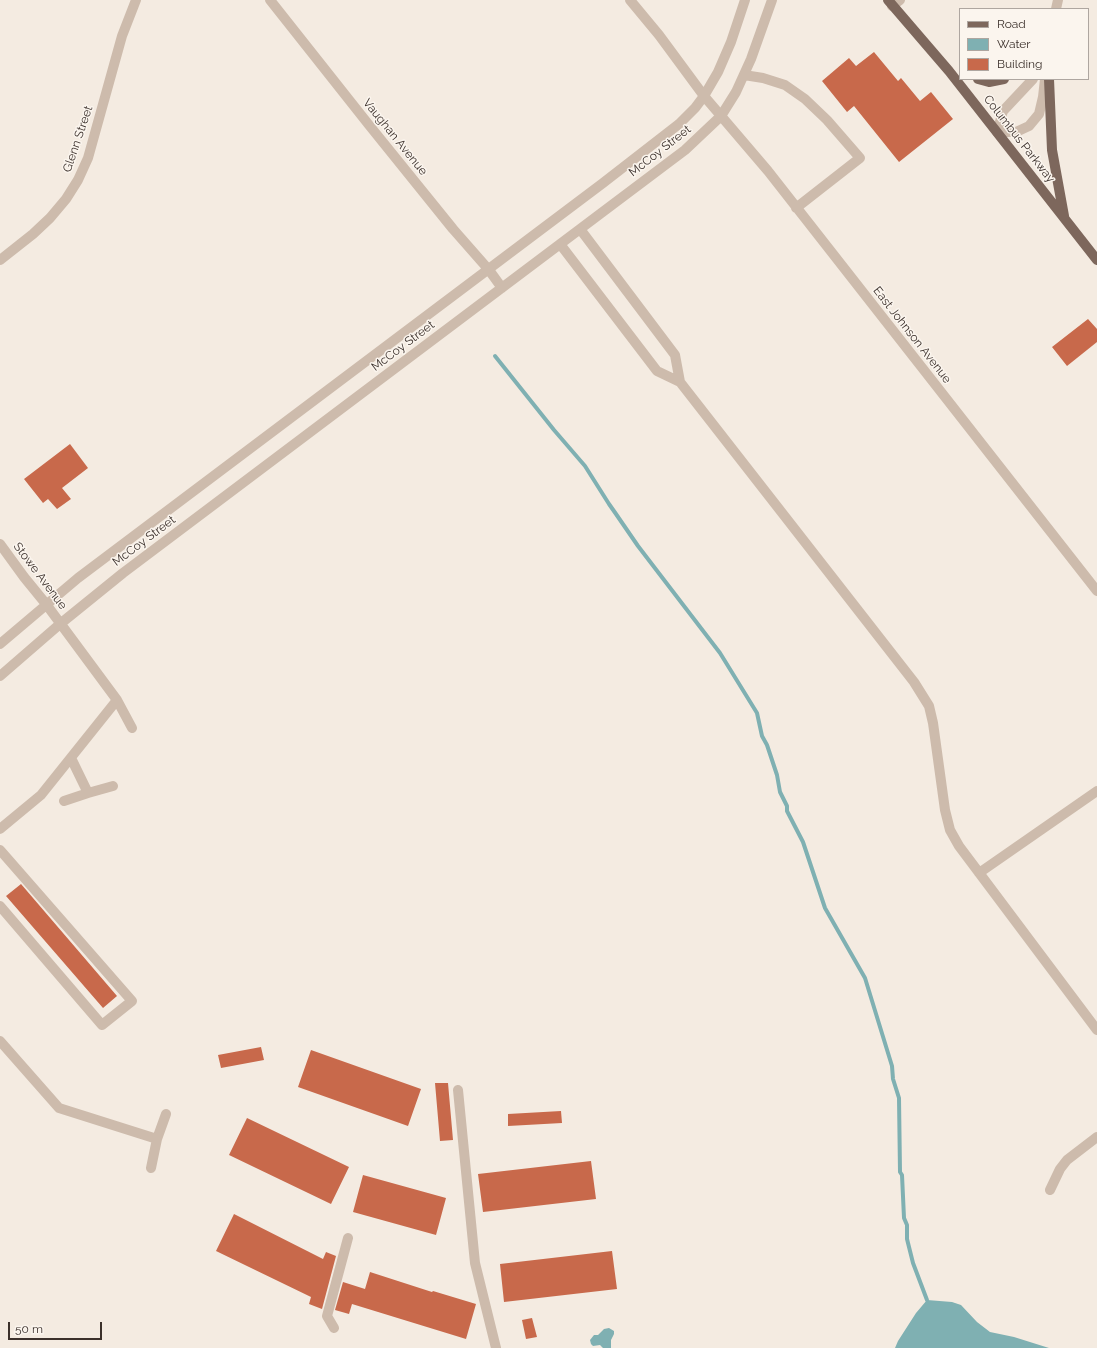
<!DOCTYPE html>
<style>
body{margin:0}
#map{position:relative;width:1097px;height:1348px;overflow:hidden;background:#f4ebe1;font-family:Raleway,sans-serif}
canvas{display:block}
.legend{position:absolute;left:959px;top:8px;width:130px;height:72px;box-sizing:border-box;background:#fbf5ee;border:1px solid #aea6a0;margin:0;padding:5px 7px;list-style:none;font-size:12px;color:#3b302b}
.legend li{display:flex;align-items:center;gap:8px;height:20px}
.legend b{width:20px;border:1px solid #aea6a0}
.scale{position:absolute;left:8px;top:1322px;width:94px;height:18px;box-sizing:border-box;border:2px solid #3b302b;border-top:0;padding-left:5px;font-size:12px;line-height:14px;white-space:nowrap;color:#3b302b;-webkit-text-stroke:3px #fbf5ee;paint-order:stroke}
</style>
<div id="map">
<canvas width="1097" height="1348"></canvas>
<ul class="legend">
<li><b style="height:5px;background:#7d675c"></b>Road</li>
<li><b style="height:11px;background:#7fb0b2"></b>Water</li>
<li><b style="height:11px;background:#c8694b"></b>Building</li>
</ul>
<div class="scale">50 m</div>
</div>
<script>
const ctx = document.querySelector('canvas').getContext('2d');
ctx.lineJoin = 'round';
function fill(path, color) {
  ctx.fillStyle = color;
  ctx.fill(path, 'evenodd');
}
function poly(rows) {
  const path = new Path2D();
  for (const r of rows) {
    path.moveTo(r[0], r[1]);
    for (let i = 2; i < r.length; i += 2) path.lineTo(r[i], r[i + 1]);
  }
  return path;
}
function strokePath(path, color, width, dash) {
  ctx.strokeStyle = color;
  ctx.lineWidth = width;
  ctx.lineCap = dash ? 'butt' : 'round';
  ctx.setLineDash(dash || []);
  ctx.stroke(path);
}
function write(font, color, halo, rows, align = 'center') {
  ctx.font = font + ' Raleway,sans-serif';
  ctx.lineWidth = 3;
  ctx.setLineDash([]);
  ctx.textBaseline = 'middle';
  ctx.strokeStyle = halo;
  ctx.fillStyle = color;
  for (const [text, x, y, turn = 0] of rows) {
    ctx.save();
    ctx.translate(x, y);
    ctx.rotate((+turn || 0) * Math.PI / 180);
    ctx.textAlign = isNaN(turn) ? turn : align;
    if (halo) ctx.strokeText(text, 0, 0);
    ctx.fillText(text, 0, 0);
    ctx.restore();
  }
}
const water = poly([
 [927,1300,952,1302,961,1305,977,1322,990,1332,1014,1337,1049,1348,895,1348,898,1341,916,1313],
 [609,1328,614,1331,614,1334,611,1340,611,1348,603,1348,600,1345,593,1346,591,1344,590,1340,594,1335,598,1335,604,1329]
]);
const stream = poly([
 [495,356,554,430,585,466,609,504,616,514,638,546,720,653,757,713,762,736,767,745,777,775,780,792,787,806,787,811,803,842,825,908,865,978,892,1066,893,1079,899,1098,900,1172,902,1175,904,1218,907,1225,907,1239,913,1263,927,1300]
]);
const building = poly([
 [874,52,898,81,901,78,920,101,931,92,953,119,899,162,854,106,847,112,822,81,849,58,856,66],
 [1088,319,1097,329,1097,342,1067,366,1052,347],
 [70,444,88,468,62,488,71,499,57,509,48,499,43,503,24,479],
 [21,884,117,996,103,1008,6,896],
 [261,1047,264,1060,221,1068,218,1055],
 [311,1050,421,1089,408,1126,298,1087],
 [435,1083,448,1083,453,1140,440,1141],
 [561,1111,562,1123,508,1126,508,1114],
 [247,1118,349,1167,331,1204,229,1155],
 [591,1161,596,1199,483,1212,478,1174],
 [363,1175,446,1198,436,1235,353,1212],
 [234,1214,323,1259,326,1252,336,1256,322,1309,309,1304,311,1297,216,1251],
 [612,1251,617,1289,504,1302,500,1264],
 [370,1272,432,1292,433,1291,476,1304,466,1339,352,1304,349,1314,335,1310,343,1282,365,1289],
 [532,1318,537,1337,526,1339,522,1320]
]);
const minor = poly([
 [270,0,369,125,453,229,489,270,502,288],
 [630,0,659,35,704,96,768,171,1097,591],
 [892,6,900,0],
 [1056,9,1058,0],
 [744,75,763,78,785,85,805,99,827,120,860,158,796,208],
 [1033,79,1003,111,997,132,1016,132,1029,126,1039,114,1043,97,1045,79],
 [580,229,675,355,680,382],
 [560,244,657,371,680,382,914,682,929,706,933,723,945,810,950,830,959,846,1097,1030],
 [0,260,33,234,50,218,66,199,78,180,88,158,122,36,136,0],
 [0,544,24,577,46,604,117,700,41,795,0,829],
 [0,644,78,578,603,183,679,124,695,108,704,96,718,72,731,42,745,0],
 [0,676,60,624,123,573,685,150,721,116,736,92,751,59,772,0],
 [117,700,132,728],
 [71,758,88,793,113,786],
 [64,801,88,793],
 [0,850,132,1001,102,1025,0,906],
 [979,873,1097,791],
 [0,1041,59,1108,157,1139,166,1114],
 [458,1090,475,1263,496,1348],
 [151,1168,157,1139],
 [1050,1190,1060,1169,1067,1160,1097,1137],
 [334,1328,327,1316,348,1238]
]);
const major = poly([
 [888,0,949,71,1097,260],
 [978,79,989,82,1004,79],
 [1049,79,1052,150,1064,216]
]);
const streetNames = [
 ["Vaughan Avenue",395,137,51],
 ["Glenn Street",78,139,-71],
 ["Columbus Parkway",1019,139,52],
 ["McCoy Street",660,151,-38],
 ["East Johnson Avenue",912,335,52],
 ["McCoy Street",403,346,-37],
 ["McCoy Street",144,541,-37],
 ["Stowe Avenue",40,576,53]
];
fill(water, '#7fb0b2');
strokePath(stream, '#7fb0b2', 4);
fill(building, '#c8694b');
strokePath(minor, '#cdbbac', 10);
strokePath(major, '#7d675c', 10);
write('12px', '#3b302b', '#fbf5ee', streetNames);
</script>
